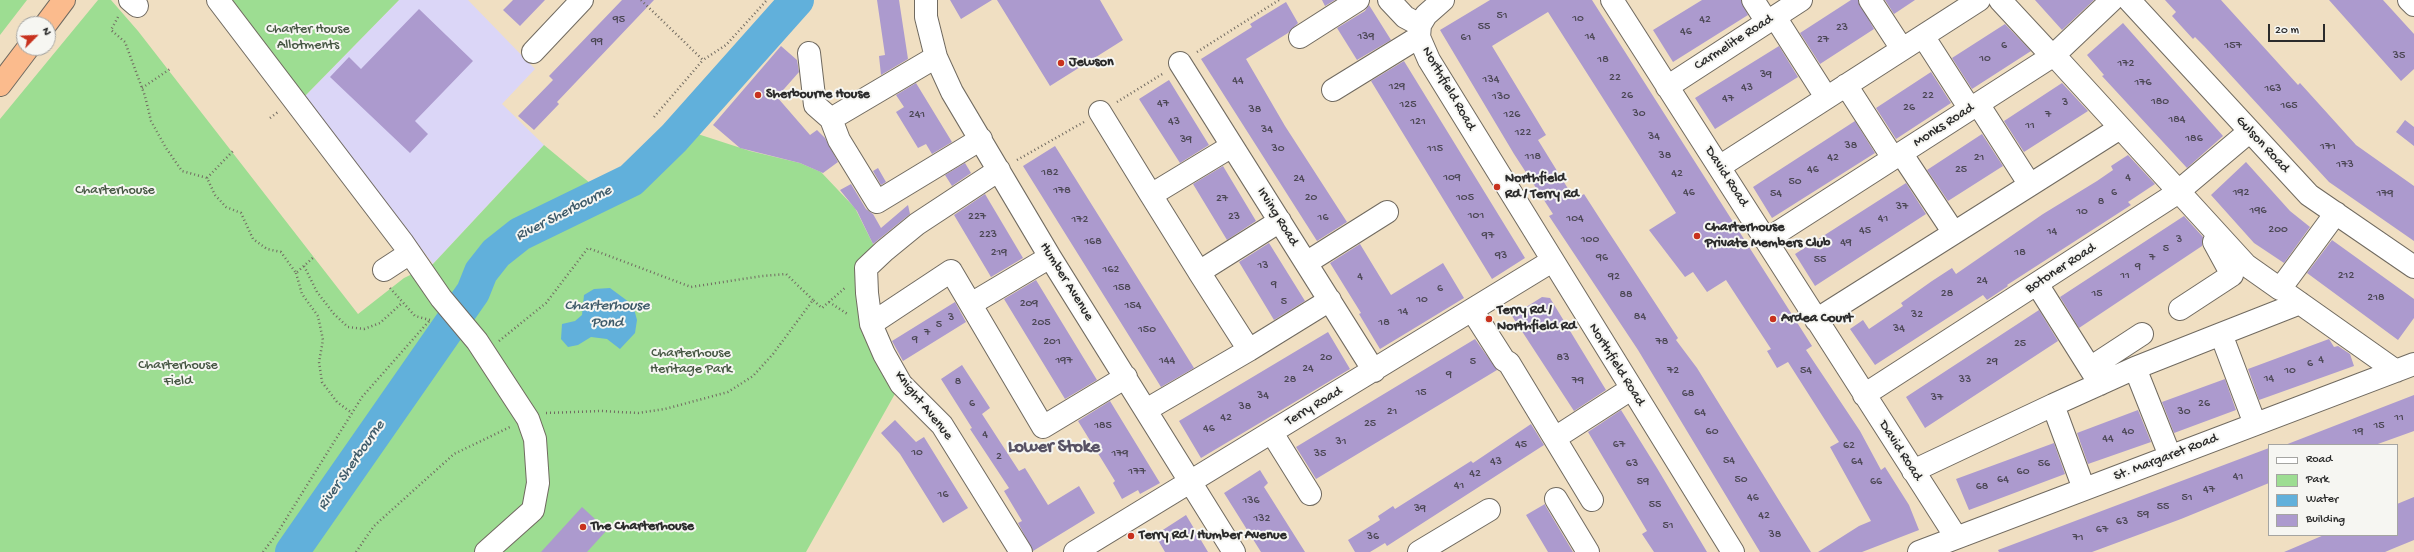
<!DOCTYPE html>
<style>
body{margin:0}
#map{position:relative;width:2414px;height:552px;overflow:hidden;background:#f0dfc2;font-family:"Gochi Hand",sans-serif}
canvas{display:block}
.legend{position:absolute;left:2268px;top:444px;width:130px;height:92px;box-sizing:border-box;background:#f6f6f2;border:1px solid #a5a5a2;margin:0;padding:5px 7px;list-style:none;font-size:12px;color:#2b2b2b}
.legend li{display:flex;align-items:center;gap:8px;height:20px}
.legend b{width:20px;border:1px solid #a5a5a2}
.north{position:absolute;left:16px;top:16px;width:40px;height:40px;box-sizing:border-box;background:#f6f6f2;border:1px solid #a5a5a2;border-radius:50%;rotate:66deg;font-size:11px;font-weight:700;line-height:16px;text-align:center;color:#2b2b2b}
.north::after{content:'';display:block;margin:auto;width:14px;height:18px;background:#c8321e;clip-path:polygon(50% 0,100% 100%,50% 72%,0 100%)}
.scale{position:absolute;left:2268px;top:24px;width:57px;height:18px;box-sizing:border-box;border:2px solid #2b2b2b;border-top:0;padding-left:5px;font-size:12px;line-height:14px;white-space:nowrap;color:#2b2b2b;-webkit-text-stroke:3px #f6f6f2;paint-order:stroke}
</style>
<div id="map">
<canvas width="2414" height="552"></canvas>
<ul class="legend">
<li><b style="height:5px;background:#fff"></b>Road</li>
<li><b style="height:11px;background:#9ddd92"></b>Park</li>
<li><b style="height:11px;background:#61b0db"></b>Water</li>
<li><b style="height:11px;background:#ac9ace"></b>Building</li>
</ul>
<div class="north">N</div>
<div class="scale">20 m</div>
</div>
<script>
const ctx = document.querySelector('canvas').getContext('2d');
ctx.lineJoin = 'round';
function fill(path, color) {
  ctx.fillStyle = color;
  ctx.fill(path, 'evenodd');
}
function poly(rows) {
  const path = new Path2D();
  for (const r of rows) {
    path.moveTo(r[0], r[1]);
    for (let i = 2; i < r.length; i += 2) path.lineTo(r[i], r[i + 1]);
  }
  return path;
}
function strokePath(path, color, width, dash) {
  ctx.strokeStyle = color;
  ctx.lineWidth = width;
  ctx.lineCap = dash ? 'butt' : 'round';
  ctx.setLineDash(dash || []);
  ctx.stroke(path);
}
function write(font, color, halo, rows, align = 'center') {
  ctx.font = font + ' "Gochi Hand",sans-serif';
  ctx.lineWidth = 4;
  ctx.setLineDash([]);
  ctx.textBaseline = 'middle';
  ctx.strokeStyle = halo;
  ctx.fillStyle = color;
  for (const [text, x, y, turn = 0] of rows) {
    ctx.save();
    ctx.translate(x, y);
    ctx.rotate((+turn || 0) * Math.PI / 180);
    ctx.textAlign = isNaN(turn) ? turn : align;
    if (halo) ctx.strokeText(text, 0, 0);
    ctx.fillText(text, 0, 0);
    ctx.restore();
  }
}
const built = poly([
 [399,0,468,0,535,69,502,104,544,145,433,264,305,96]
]);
const green = poly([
 [0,0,27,0,0,35],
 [98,0,111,0,138,31,358,314,404,278,433,264,544,145,602,193,667,124,750,151,800,163,821,172,855,208,877,252,866,268,896,392,806,552,0,552,0,119],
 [231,0,399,0,305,96]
]);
const water = poly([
 [610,288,633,305,637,320,635,333,620,349,607,339,591,337,578,345,568,347,561,339,562,324,575,321,582,315,584,295,594,289]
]);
const river = poly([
 [292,552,473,292,481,272,496,253,520,234,631,180,674,138,797,0]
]);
const building = poly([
 [513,0,545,0,520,26,503,10],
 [622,0,654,0,557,102,559,104,534,130,518,116,553,80,549,76],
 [877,0,899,0,908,59,881,75,879,56,885,55],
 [950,0,992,0,961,19],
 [997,0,1100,0,1123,40,1050,86],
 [1322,0,1335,0,1325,6],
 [1490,0,1592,0,1812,346,1806,350,1860,431,1881,470,1885,467,1909,505,1919,530,1862,552,1818,552,1859,526,1871,521,1830,447,1839,442,1788,362,1777,368,1767,351,1771,349,1726,280,1707,292,1693,272,1685,277,1649,230,1676,213,1548,12,1492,46,1546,135,1538,140,1575,200,1584,194,1604,225,1678,338,1676,340,1697,368,1811,552,1760,552,1638,350,1549,216,1553,214,1514,154,1440,30],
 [1702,0,1741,0,1748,15,1673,62,1653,30],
 [1851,0,1858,0,1874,29,1820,64,1800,33],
 [1885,0,1915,0,1894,14],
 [2035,0,2094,0,2062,30],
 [2165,0,2221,0,2298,85,2300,83,2356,145,2414,186,2414,241,2329,182,2204,46,2195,37,2193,39,2172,16,2176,12],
 [2329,0,2383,0,2414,34,2414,69,2401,81],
 [1286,2,1298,23,1288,33,1246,59,1285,126,1347,222,1317,241,1201,59,1252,27,1250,24],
 [1369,5,1391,40,1357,60,1337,28,1365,11],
 [419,9,473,61,415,121,428,134,410,153,330,77,349,57,361,69],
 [2123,23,2223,136,2187,168,2102,76,2104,75,2087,55],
 [2005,24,2031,51,1972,89,1952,58],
 [781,46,797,60,799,72,777,97,810,135,817,130,825,138,838,162,823,173,800,163,740,148,713,125],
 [1779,46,1798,77,1715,129,1695,98],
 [1404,61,1525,258,1492,279,1371,81],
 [1931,72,1951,103,1896,139,1876,108],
 [1169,80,1209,145,1180,163,1139,99],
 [916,83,952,142,932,154,926,144,918,148,896,112,904,107,896,95],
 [2062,83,2088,111,2024,152,2004,121],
 [2405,120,2414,127,2414,146,2396,132],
 [1855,121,1875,153,1772,218,1753,187],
 [1982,134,2003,166,1948,201,1927,170],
 [1055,146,1194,368,1161,387,1023,166],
 [2128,155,2155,184,2128,202,2131,205,2007,285,2008,286,1987,300,1983,295,1875,365,1850,329,1863,320,1869,329,1903,306,1901,303,1932,281,1952,268,1956,274,2043,214,2097,181,2113,170,2111,166],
 [2246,162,2290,211,2310,227,2284,263,2254,243,2211,195],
 [965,163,971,173,952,186,945,175],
 [1223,166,1256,221,1227,240,1193,184],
 [878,168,886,182,881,185,873,171],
 [1906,183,1926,214,1815,286,1795,254],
 [851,184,866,209,873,214,881,228,908,205,910,214,873,244,857,211,840,190],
 [985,194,1023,258,991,277,954,215],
 [2184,216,2203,237,2202,246,2079,328,2060,297],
 [2332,240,2414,299,2414,318,2398,340,2307,273],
 [1269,243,1305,301,1274,320,1239,262],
 [1360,244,1391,295,1443,263,1464,298,1380,349,1359,314,1361,313,1330,263],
 [1036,280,1097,380,1065,399,1004,299],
 [1542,297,1550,298,1606,390,1574,411,1512,316],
 [955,302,966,322,903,361,892,341],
 [2039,310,2058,341,1925,428,1906,397],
 [1328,332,1350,369,1201,458,1179,421],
 [1475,339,1497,370,1316,479,1296,447],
 [2329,339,2334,347,2338,346,2350,354,2354,366,2259,400,2248,369],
 [962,365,990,408,982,414,1019,471,1025,468,1048,505,1079,486,1095,513,1033,551,1018,523,1022,521,1004,491,1009,488,970,429,972,428,941,379],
 [2225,379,2236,410,2174,433,2162,402],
 [2414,395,2414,431,2375,445,2285,445],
 [1110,401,1160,483,1140,494,1138,490,1122,499,1113,483,1115,481,1078,421],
 [1621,410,1657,468,1707,552,1654,552,1642,534,1647,531,1588,432],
 [2138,410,2151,442,2088,464,2077,433],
 [895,420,916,442,924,437,968,508,943,523,900,454,881,433],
 [1531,424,1544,445,1387,546,1385,543,1370,552,1355,552,1348,540,1380,520,1378,516,1393,506,1395,509,1471,461,1473,463],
 [2054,443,2065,474,1969,510,1956,479],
 [2269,448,2269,483,2181,519,2092,552,1999,552,1998,550],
 [1260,470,1268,483,1264,487,1305,552,1261,552,1224,493],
 [2414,497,2414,540,2392,549,2385,552,2284,552,2324,535,2397,535,2397,504],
 [1545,504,1545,505,1573,552,1548,552,1526,515],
 [582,507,607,530,587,552,541,552],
 [1186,515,1208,552,1165,552,1155,535]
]);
const path = poly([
 [641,0,703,60,726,45,767,0],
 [118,17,111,30,125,42,145,96,151,121,166,148,182,171,207,178,215,195,226,207,241,213,253,239,267,249,281,252,296,273,315,256],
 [1197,52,1279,0],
 [142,88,170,69],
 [1117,102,1164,73],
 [654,117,703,60],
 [270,118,278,112],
 [1017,160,1084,122],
 [207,178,233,151],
 [304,266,317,292,334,314,348,327,364,329,380,323,402,303],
 [296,273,302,294,318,316,323,340,319,362,322,382,337,402,352,413],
 [390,288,415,316,430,320],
 [829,302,849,315],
 [499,341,546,303,588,248,691,287,762,276,786,274,813,300],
 [546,413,601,411,638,413,665,409,728,392,753,376,773,354,813,300,822,308,846,287],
 [263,552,276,535,362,397,430,320],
 [356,552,374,526,454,454,510,427]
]);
const minor = poly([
 [130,0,137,6],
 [218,0,403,243,441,298,477,341,528,419,535,439,538,483,533,510,486,552],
 [926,0,926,17,936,57,952,92,1050,257,1234,552],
 [1389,0,1405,17,1420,25],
 [1443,0,1426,15,1420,25,1419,37,1429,60,1733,552],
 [1612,0,1956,537],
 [1753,0,1767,22],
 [1870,0,1902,49],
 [2000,0,2052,56],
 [2129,0,2309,195,2414,267],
 [2409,0,2414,5],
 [1775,17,1826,97],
 [1923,36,1970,109],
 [1300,37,1358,0],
 [533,52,582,0],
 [809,53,815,105,831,119,936,57],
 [2054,55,2246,265,2280,289,2336,213],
 [1180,63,1374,371],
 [1846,85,1893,158],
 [1667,87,1801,0],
 [1333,90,1419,37],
 [1978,104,2030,185,2120,128],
 [1100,112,1151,195,1232,146],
 [831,119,839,140,877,202,981,139],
 [1901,153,1954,233,2030,185],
 [1719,167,1979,0],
 [999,170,917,224,884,251,866,268,867,293,871,324,884,354,901,384,942,425,1021,552],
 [1151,195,1199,272,1280,221],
 [1766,240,2054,55,2112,0],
 [1306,263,1387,212],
 [384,270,410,253],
 [2037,284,2100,384],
 [2287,294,2396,371],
 [971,304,1050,257],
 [2180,309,2232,275,2214,242],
 [1472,310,1504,360,1509,363,1592,500],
 [1816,320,1954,233],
 [871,324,951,271,1043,427,1126,377],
 [1249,350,1330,300],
 [2090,368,2142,334],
 [1864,395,2174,195,2250,131],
 [1146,410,1249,350,1199,272],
 [2255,424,2221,334,2300,303],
 [1272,433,1310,494],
 [1555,438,1631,389],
 [2170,456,2135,368,2221,334],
 [1913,471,2053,405],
 [2084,489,2053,405,2135,368],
 [1556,499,1588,552],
 [1075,552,1552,261],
 [1419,552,1489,510],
 [1919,552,2414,364]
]);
const highway = poly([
 [46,24,64,0],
 [0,85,28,48]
]);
const markers = [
 [1061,63,4,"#c8321e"],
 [758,95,4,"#c8321e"],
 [1497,187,4,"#c8321e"],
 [1697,236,4,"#c8321e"],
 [1489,319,4,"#c8321e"],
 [1773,319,4,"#c8321e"],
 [583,527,4,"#c8321e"],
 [1131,536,4,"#c8321e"]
];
const numberNames = [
 ["51",1502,16],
 ["10",1578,19],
 ["95",619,20],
 ["42",1705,20],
 ["55",1484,27],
 ["23",1842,28],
 ["46",1686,32],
 ["139",1366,37],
 ["14",1590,37],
 ["61",1466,38],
 ["27",1823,40],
 ["99",597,42],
 ["6",2004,46],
 ["157",2233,46],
 ["35",2399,56],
 ["10",1985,59],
 ["18",1603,60],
 ["172",2126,64],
 ["39",1766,75],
 ["22",1615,78],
 ["134",1491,80],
 ["44",1238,81],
 ["176",2143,83],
 ["129",1397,87],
 ["43",1747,88],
 ["163",2273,89],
 ["26",1627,96],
 ["22",1928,96],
 ["130",1501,97],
 ["47",1728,99],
 ["180",2160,102],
 ["3",2065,103],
 ["47",1163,104],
 ["125",1408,105],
 ["165",2289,106],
 ["26",1909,108],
 ["38",1255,110],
 ["30",1639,114],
 ["241",917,115],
 ["126",1512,115],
 ["7",2048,115],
 ["184",2177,120],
 ["43",1174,122],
 ["121",1418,122],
 ["11",2030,126],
 ["34",1267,130],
 ["122",1523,133],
 ["34",1654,137],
 ["186",2194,139],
 ["39",1186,140],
 ["38",1851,146],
 ["171",2328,147],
 ["30",1278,149],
 ["115",1435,149],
 ["38",1665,156],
 ["118",1533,157],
 ["42",1833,158],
 ["21",1979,158],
 ["173",2345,165],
 ["46",1813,170],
 ["25",1961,170],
 ["182",1050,173],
 ["42",1677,174],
 ["109",1452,178],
 ["4",2128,178],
 ["24",1299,179],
 ["50",1795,182],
 ["178",1062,191],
 ["46",1689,193],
 ["6",2114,193],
 ["192",2241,193],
 ["54",1776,194],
 ["179",2385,194],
 ["20",1311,198],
 ["105",1465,198],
 ["27",1222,199],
 ["8",2101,202],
 ["37",1902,207],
 ["196",2258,211],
 ["10",2082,212],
 ["101",1476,216],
 ["227",977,217],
 ["23",1234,217],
 ["16",1323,218],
 ["104",1575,219],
 ["41",1883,219],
 ["172",1080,220],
 ["200",2278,230],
 ["45",1865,231],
 ["14",2052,232],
 ["223",988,235],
 ["97",1488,236],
 ["100",1590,240],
 ["3",2179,240],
 ["168",1093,242],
 ["49",1846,243],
 ["5",2166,249],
 ["219",999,253],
 ["18",2020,253],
 ["93",1501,256],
 ["96",1602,258],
 ["7",2152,258],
 ["55",1820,260],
 ["13",1263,266],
 ["9",2138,267],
 ["162",1111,270],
 ["11",2125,276],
 ["212",2346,276],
 ["4",1360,277],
 ["92",1614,277],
 ["24",1982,281],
 ["9",1274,285],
 ["158",1122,288],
 ["6",1440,289],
 ["28",1947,294],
 ["15",2097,294],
 ["88",1626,295],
 ["218",2376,298],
 ["10",1422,300],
 ["5",1284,302],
 ["209",1029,304],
 ["154",1133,306],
 ["14",1403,312],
 ["32",1917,315],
 ["84",1640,317],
 ["3",951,318],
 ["205",1041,323],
 ["18",1384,323],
 ["5",939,325],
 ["34",1899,329],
 ["150",1147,330],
 ["7",927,333],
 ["9",915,340],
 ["201",1052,342],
 ["78",1662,342],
 ["25",2020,344],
 ["20",1326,358],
 ["83",1563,358],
 ["4",2321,360],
 ["197",1064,361],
 ["144",1167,361],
 ["5",1473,362],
 ["29",1992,362],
 ["6",2310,364],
 ["24",1308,369],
 ["72",1673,371],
 ["54",1806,371],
 ["10",2290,371],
 ["9",1449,375],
 ["14",2269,379],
 ["28",1290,380],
 ["33",1965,380],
 ["79",1578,381],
 ["8",958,382],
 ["15",1421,393],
 ["68",1688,394],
 ["34",1263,396],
 ["37",1937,398],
 ["6",972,404],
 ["26",2204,404],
 ["38",1245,407],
 ["21",1392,412],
 ["30",2184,412],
 ["64",1700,413],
 ["42",1226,418],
 ["11",2399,418],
 ["25",1370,424],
 ["185",1103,426],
 ["15",2379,426],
 ["46",1209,429],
 ["60",1712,432],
 ["40",2128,432],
 ["19",2358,432],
 ["4",985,435],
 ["44",2108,439],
 ["31",1341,442],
 ["45",1521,445],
 ["67",1619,445],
 ["62",1849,446],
 ["10",917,453],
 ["179",1120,454],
 ["35",1320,454],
 ["2",999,457],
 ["54",1729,461],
 ["43",1496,462],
 ["64",1857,462],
 ["63",1632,464],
 ["56",2044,464],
 ["177",1137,472],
 ["60",2023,472],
 ["42",1475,474],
 ["41",2238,477],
 ["50",1741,480],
 ["64",2003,480],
 ["59",1643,482],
 ["66",1876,482],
 ["41",1459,486],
 ["68",1982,487],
 ["47",2209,490],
 ["16",943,495],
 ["46",1753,498],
 ["51",2187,498],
 ["136",1251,501],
 ["55",1655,505],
 ["55",2163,507],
 ["39",1420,509],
 ["59",2143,515],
 ["42",1764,516],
 ["132",1262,519],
 ["63",2122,522],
 ["51",1668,526],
 ["67",2102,530],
 ["38",1775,535],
 ["36",1373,537],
 ["71",2078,538]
];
const parkNames = [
 ["Charter House",308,30],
 ["Allotments",308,46],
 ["Charterhouse",115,191],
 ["Charterhouse",691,354],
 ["Heritage Park",691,370],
 ["Charterhouse",178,366],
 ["Field",178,382]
];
const streetNames = [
 ["Carmelite Road",1734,43,-33],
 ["Northfield Road",1448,89,60],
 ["Monks Road",1944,126,-33],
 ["Gulson Road",2262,145,47],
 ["David Road",1726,177,57],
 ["Irving Road",1277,217,58],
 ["Botoner Road",2061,269,-33],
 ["Humber Avenue",1066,282,58],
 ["Northfield Road",1616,365,58],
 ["Knight Avenue",923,406,51],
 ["Terry Road",1314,407,-31],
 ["David Road",1900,451,57],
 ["St. Margaret Road",2166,458,-21]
];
const poiNames = [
 ["Jewson",1069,63],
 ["Sherbourne House",766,95],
 ["Northfield",1505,179],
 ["Rd / Terry Rd",1505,195],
 ["Charterhouse",1705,228],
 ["Private Members Club",1705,244],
 ["Terry Rd /",1497,311],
 ["Northfield Rd",1497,327],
 ["Ardea Court",1781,319],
 ["The Charterhouse",591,527],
 ["Terry Rd / Humber Avenue",1139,536]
];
const waterNames = [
 ["River Sherbourne",564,214,-27],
 ["Charterhouse",607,307],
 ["Pond",607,324],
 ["River Sherbourne",352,466,-55]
];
const districtNames = [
 ["Lower Stoke",1054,448]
];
fill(built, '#dbd6f7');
fill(green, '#9ddd92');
fill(water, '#61b0db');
strokePath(river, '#61b0db', 34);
fill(building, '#ac9ace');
strokePath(minor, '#706a60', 24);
strokePath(highway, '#706a60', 24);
strokePath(path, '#706a60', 2.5, [1, 3]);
strokePath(minor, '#fff', 22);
strokePath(highway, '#fbbb8d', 22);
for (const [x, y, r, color] of markers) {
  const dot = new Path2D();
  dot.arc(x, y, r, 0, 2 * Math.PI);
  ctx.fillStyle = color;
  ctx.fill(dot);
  strokePath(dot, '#f6f6f2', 1.5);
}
write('12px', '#4b4754', null, numberNames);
write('14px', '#485845', '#f6f6f2', parkNames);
write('14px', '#2b2b2b', '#f6f6f2', streetNames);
write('bold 14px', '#2b2b2b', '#f6f6f2', poiNames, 'left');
write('italic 15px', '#3e5a69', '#f6f6f2', waterNames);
write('bold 18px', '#585264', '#f6f6f2', districtNames);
</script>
